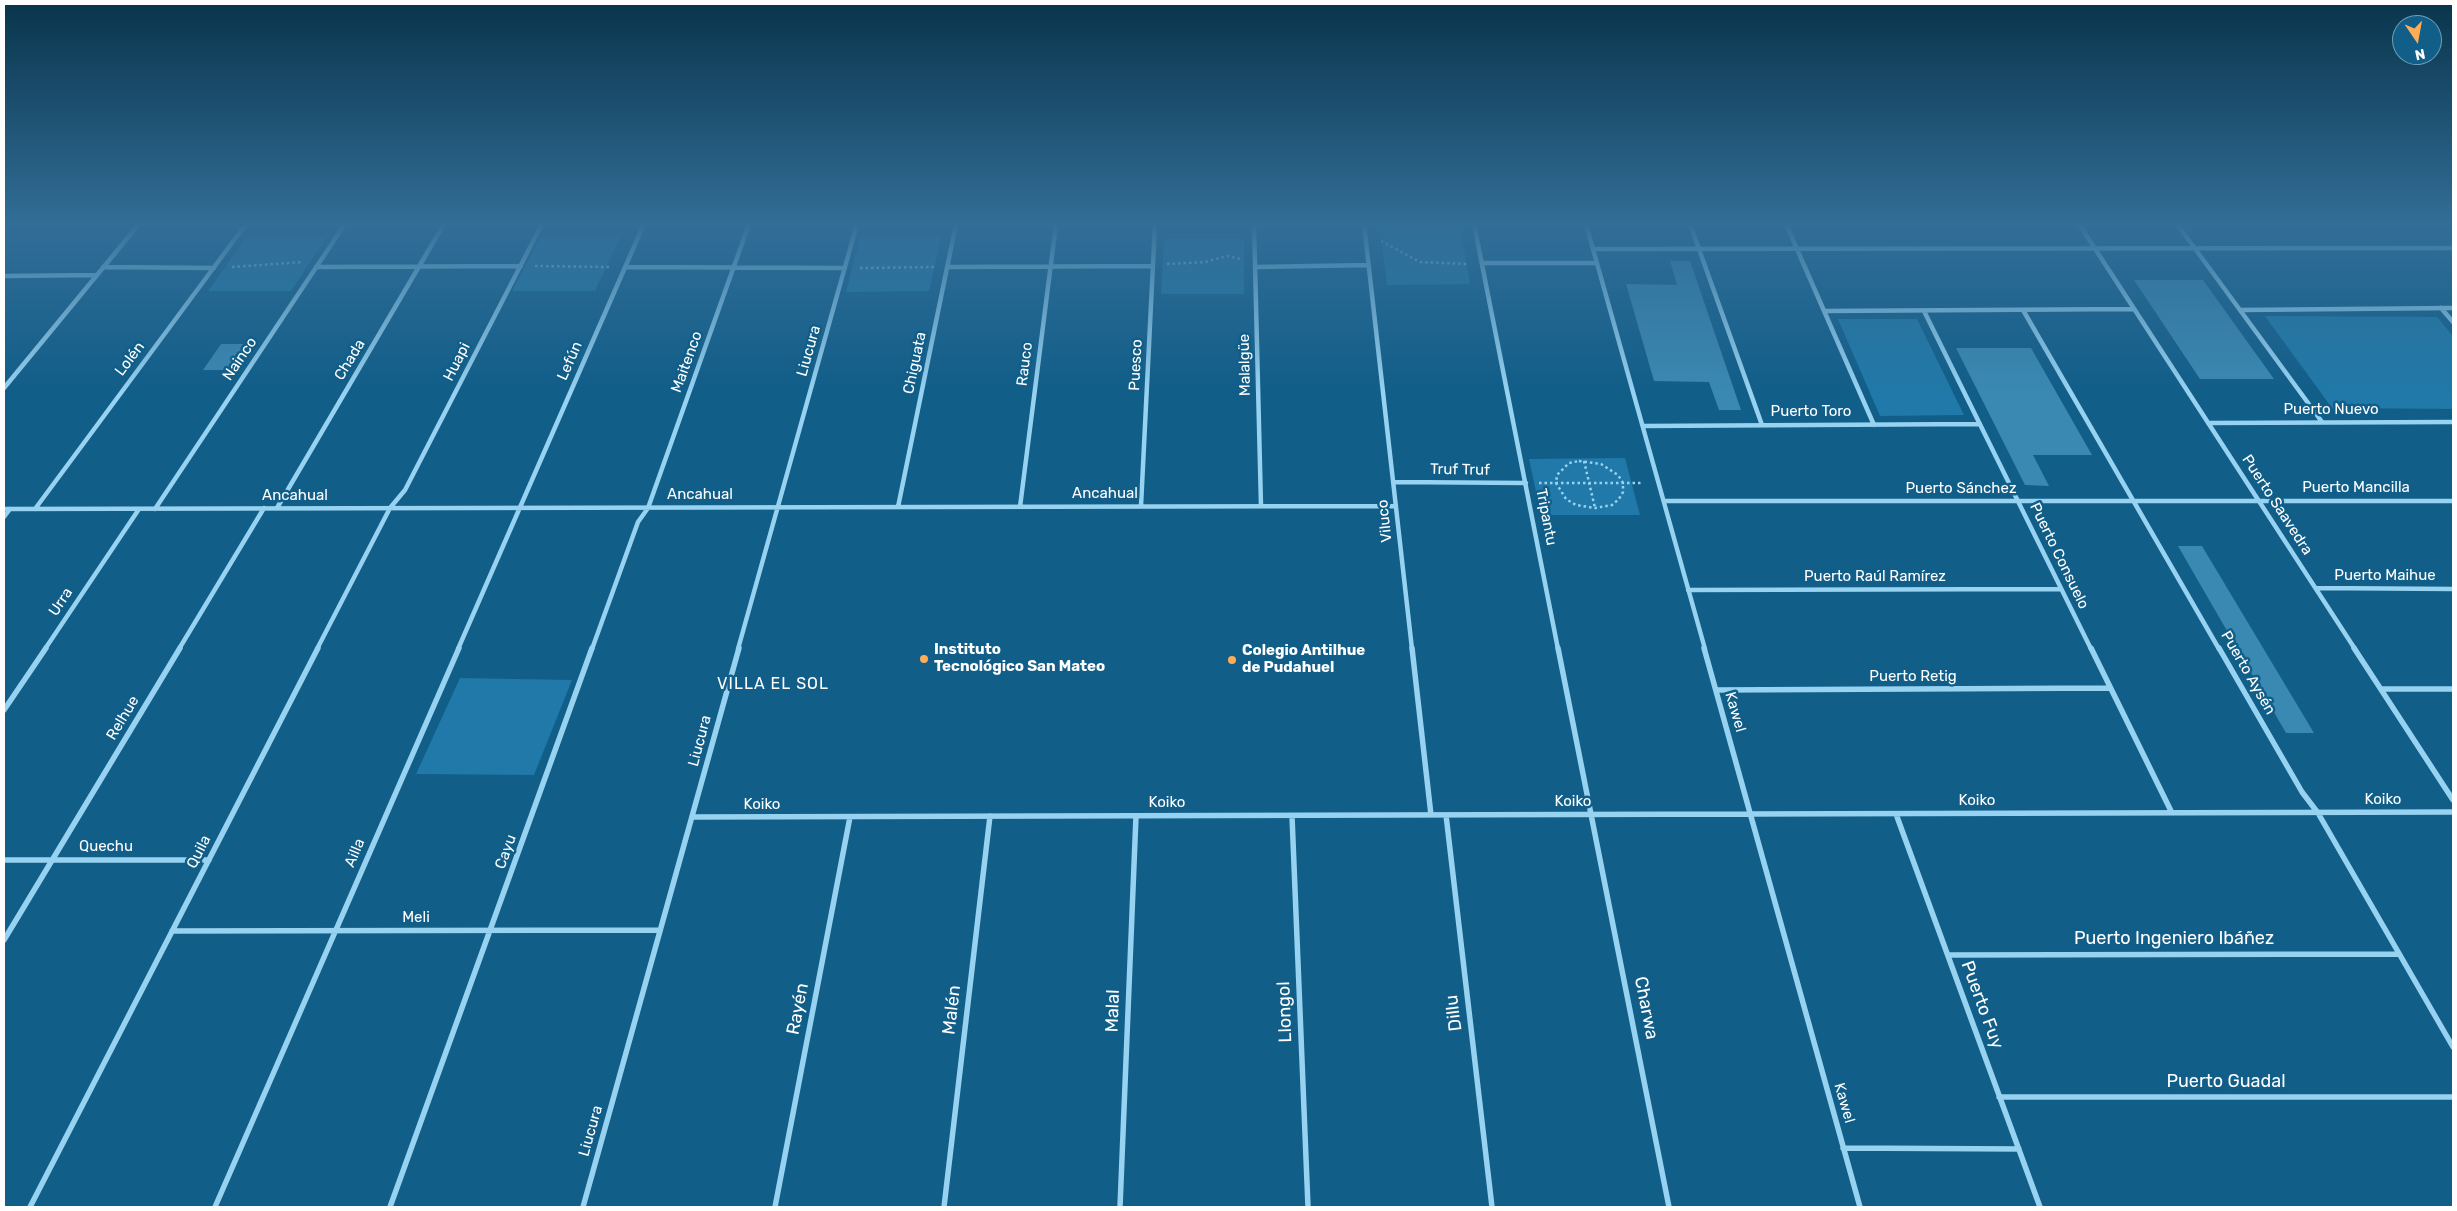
<!DOCTYPE html>
<meta charset="utf-8">
<style>
body{margin:0}
#map{position:relative;width:2457px;height:1211px;overflow:hidden;background:#115e89;font-family:Rubik,sans-serif}
canvas{display:block}
.frame{position:absolute;inset:0;border:5px solid #fff;pointer-events:none}
.north{position:absolute;left:2392px;top:15px;width:50px;height:50px;box-sizing:border-box;background:#115e89;border:1px solid #709eb8;border-radius:50%;rotate:168deg;font-size:14px;font-weight:700;line-height:20px;text-align:center;color:#fff}
.north::after{content:'';display:block;margin:auto;width:18px;height:22px;background:#ffac57;clip-path:polygon(50% 0,100% 100%,50% 72%,0 100%)}
</style>
<div id="map">
<canvas width="2457" height="1211"></canvas>
<div class="frame"></div>
<div class="north">N</div>
</div>
<script>
const ctx = document.querySelector('canvas').getContext('2d');
ctx.lineJoin = 'round';
function fill(path, color) {
  ctx.fillStyle = color;
  ctx.fill(path, 'evenodd');
}
function poly(rows) {
  const path = new Path2D();
  for (const r of rows) {
    path.moveTo(r[0], r[1]);
    for (let i = 2; i < r.length; i += 2) path.lineTo(r[i], r[i + 1]);
  }
  return path;
}
function strokePath(path, color, width, dash) {
  ctx.strokeStyle = color;
  ctx.lineWidth = width;
  ctx.lineCap = dash ? 'butt' : 'round';
  ctx.setLineDash(dash || []);
  ctx.stroke(path);
}
function write(font, color, halo, rows, align = 'center') {
  ctx.font = font + ' Rubik,sans-serif';
  ctx.lineWidth = 5;
  ctx.setLineDash([]);
  ctx.textBaseline = 'middle';
  ctx.strokeStyle = halo;
  ctx.fillStyle = color;
  for (const [text, x, y, turn = 0] of rows) {
    ctx.save();
    ctx.translate(x, y);
    ctx.rotate((+turn || 0) * Math.PI / 180);
    ctx.textAlign = isNaN(turn) ? turn : align;
    if (halo) ctx.strokeText(text, 0, 0);
    ctx.fillText(text, 0, 0);
    ctx.restore();
  }
}
const green = poly([
 [1380,231,1461,231,1470,284,1387,285],
 [540,237,620,237,595,291,512,291],
 [941,237,929,291,846,292,860,238],
 [246,238,326,238,291,291,208,291],
 [1164,239,1244,239,1244,294,1161,294],
 [2265,316,2437,317,2453,336,2453,409,2332,408],
 [1838,319,1917,319,1964,415,1880,416],
 [1625,458,1640,515,1541,515,1529,459],
 [460,678,572,680,534,775,416,774]
]);
const building = poly([
 [1670,261,1690,261,1741,410,1719,410,1709,382,1654,381,1626,284,1677,285],
 [2134,280,2203,280,2274,379,2200,379],
 [221,344,252,344,234,370,203,370],
 [1956,348,2031,348,2092,455,2033,455,2049,486,2025,485],
 [2178,546,2202,546,2314,733,2286,733]
]);
const path = poly([
 [1381,241,1420,262,1467,264],
 [1167,264,1205,262,1227,256,1241,259],
 [535,266,609,267],
 [232,267,303,262],
 [860,268,934,267],
 [1579,461,1601,464,1618,475,1623,483,1623,492,1619,499,1612,505,1595,508,1576,505,1566,499,1556,483,1557,475,1569,463,1579,461],
 [1584,461,1595,508],
 [1539,483,1643,483]
]);
const streetFar1 = poly([
 [1254,224,1261,506],
 [1364,224,1412,649],
 [1474,224,1558,649],
 [1586,224,1705,649],
 [1690,224,1762,425],
 [1786,224,1874,425],
 [2079,224,2355,649],
 [2177,224,2322,422],
 [1594,249,2453,248],
 [1482,263,1597,263],
 [103,267,214,268],
 [316,267,521,266],
 [625,267,845,268],
 [947,267,1153,266],
 [1255,267,1369,265],
 [4,276,97,275],
 [2441,308,2453,322],
 [2023,310,2219,649],
 [2240,310,2453,308],
 [1824,311,2134,309],
 [1924,311,2091,649],
 [4,388,139,224],
 [2208,423,2453,422],
 [1643,426,1980,424],
 [1394,482,1526,483],
 [1664,501,2453,501],
 [1141,506,1155,224],
 [898,507,956,224],
 [1020,507,1056,224],
 [277,508,444,224],
 [4,509,1396,506],
 [35,509,246,224],
 [155,509,345,224],
 [4,517,10,509],
 [2316,588,2453,589],
 [1688,590,2061,589],
 [45,649,139,509],
 [179,649,264,508],
 [317,649,390,508,405,490,542,224],
 [458,649,644,224],
 [592,649,638,522,648,508,749,224],
 [738,649,857,224]
]);
const street = poly([
 [1412,648,1431,815],
 [1558,648,1669,1207],
 [1704,648,1860,1207],
 [2091,648,2172,813],
 [2219,648,2302,792,2318,813,2453,1047],
 [2354,648,2453,800],
 [2382,689,2453,689],
 [1716,690,2110,688],
 [4,710,46,648],
 [1896,814,2040,1207],
 [1446,815,1492,1207],
 [1292,816,1308,1207],
 [692,817,2453,812],
 [4,860,209,860],
 [172,931,660,930],
 [4,940,180,648],
 [1948,955,2399,954],
 [1999,1097,2453,1097],
 [1843,1148,2019,1149],
 [30,1207,318,648],
 [215,1207,459,648],
 [390,1207,592,648],
 [583,1207,739,648],
 [775,1207,850,817],
 [944,1207,990,816],
 [1120,1207,1136,816]
]);
const markers = [
 [924,659,5,"#ffac57"],
 [1232,660,5,"#ffac57"]
];
const streetNames = [
 ["Liucura",809,351,-74],
 ["Lolén",130,359,-53],
 ["Nainco",240,359,-56],
 ["Chada",350,360,-59],
 ["Lefún",570,361,-66],
 ["Huapi",457,362,-63],
 ["Maitenco",687,362,-70],
 ["Chiguata",915,363,-78],
 ["Rauco",1025,364,-83],
 ["Puesco",1136,365,-87],
 ["Malalgüe",1245,365,-91],
 ["Puerto Nuevo",2331,410],
 ["Puerto Toro",1811,412],
 ["Truf Truf",1460,470,1],
 ["Puerto Mancilla",2356,488],
 ["Puerto Sánchez",1961,489],
 ["Ancahual",1105,494],
 ["Ancahual",700,495],
 ["Ancahual",295,496],
 ["Puerto Saavedra",2277,505,57],
 ["Tripantu",1546,517,79],
 ["Viluco",1385,521,-96],
 ["Puerto Consuelo",2059,556,64],
 ["Puerto Maihue",2385,576],
 ["Puerto Raúl Ramírez",1875,577],
 ["Urra",61,602,-56],
 ["Puerto Aysén",2248,673,60],
 ["Puerto Retig",1913,677],
 ["Kawel",1735,712,74],
 ["Relhue",123,718,-59],
 ["Liucura",700,741,-75],
 ["Koiko",2383,800],
 ["Koiko",1977,801],
 ["Koiko",1573,802],
 ["Koiko",1167,803],
 ["Koiko",762,805],
 ["Quechu",106,847],
 ["Quila",199,852,-63],
 ["Cayu",506,852,-70],
 ["Ailla",355,853,-67],
 ["Meli",416,918],
 ["Kawel",1844,1103,74],
 ["Liucura",591,1131,-74]
];
const poiNames = [
 ["Instituto",934,650],
 ["Tecnológico San Mateo",934,667],
 ["Colegio Antilhue",1242,651],
 ["de Pudahuel",1242,668]
];
const neighbourhoodNames = [
 ["VILLA EL SOL",773,684]
];
const nearStreetnames = [
 ["Puerto Ingeniero Ibáñez",2174,939],
 ["Puerto Fuy",1982,1005,70],
 ["Charwa",1646,1008,79],
 ["Rayén",798,1009,-79],
 ["Malén",952,1010,-83],
 ["Malal",1113,1011,-88],
 ["Llongol",1285,1012,-92],
 ["Dillu",1454,1013,-97],
 ["Puerto Guadal",2226,1082]
];
fill(green, '#2079a8');
fill(building, '#3a89b3');
strokePath(path, '#97d2f1', 2.5, [2.5, 3]);
strokePath(streetFar1, '#97d2f1', 4.5);
strokePath(street, '#97d2f1', 5.5);
const sky = ctx.createLinearGradient(0, 0, 0, 394);
sky.addColorStop(0, '#09344b');
sky.addColorStop(0.57, '#326e97');
sky.addColorStop(1, '#326e9700');
ctx.fillStyle = sky;
ctx.fillRect(0, 0, 2457, 394);
for (const [x, y, r, color] of markers) {
  const dot = new Path2D();
  dot.arc(x, y, r, 0, 2 * Math.PI);
  ctx.fillStyle = color;
  ctx.fill(dot);
  strokePath(dot, '#115e89', 2);
}
write('15px', '#fff', '#115e89', streetNames);
write('bold 15px', '#fff', '#115e89', poiNames, 'left');
ctx.letterSpacing = '1px';
write('16px', '#fff', '#115e89', neighbourhoodNames);
ctx.letterSpacing = '0px';
write('18px', '#fff', '#115e89', nearStreetnames);
</script>
